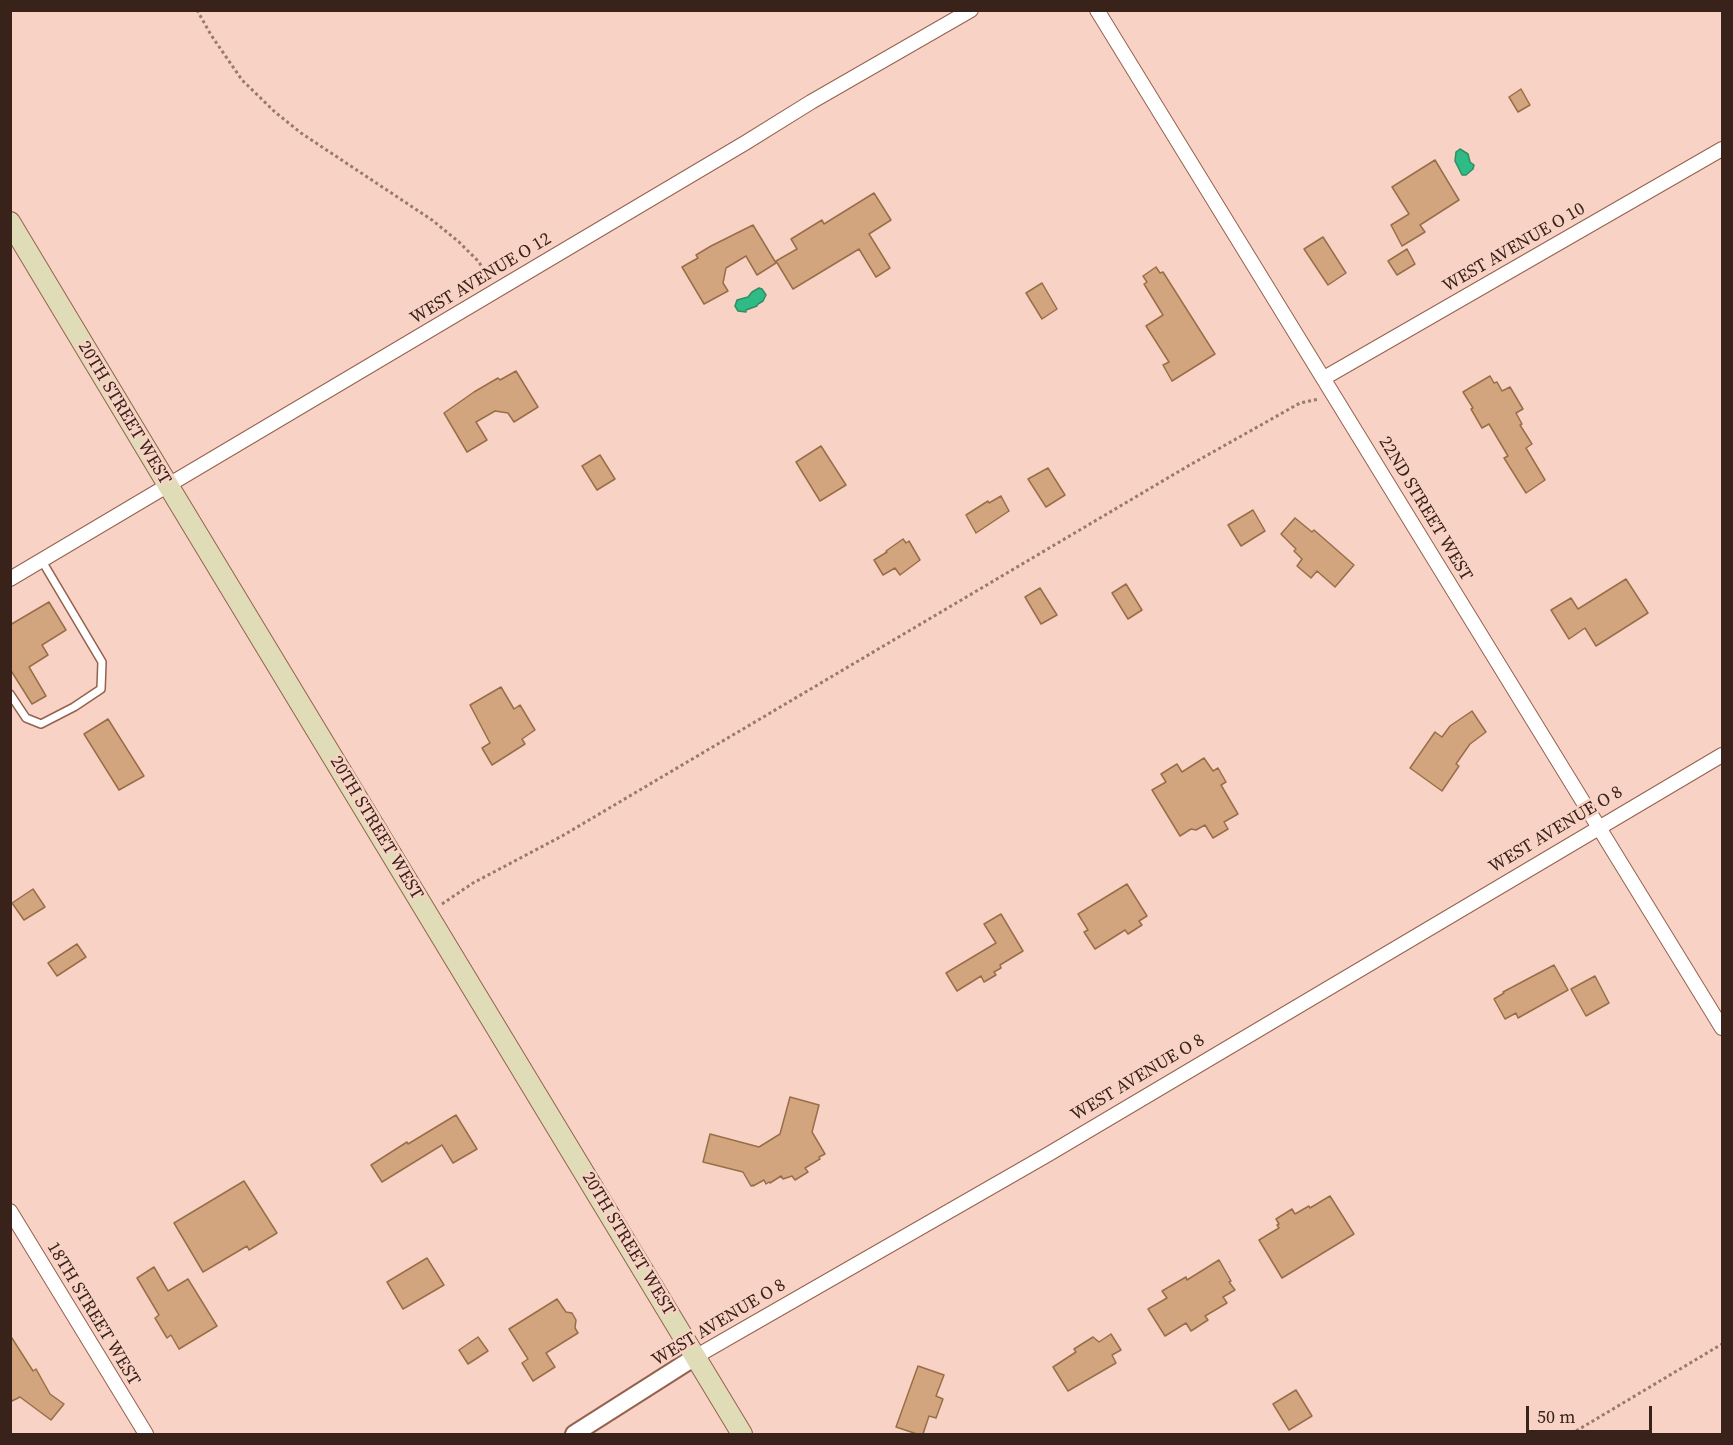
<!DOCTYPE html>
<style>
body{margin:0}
#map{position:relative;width:1733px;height:1445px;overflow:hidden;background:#f8d3c5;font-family:"Source Serif 4",serif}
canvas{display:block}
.frame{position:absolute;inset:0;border:12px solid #382219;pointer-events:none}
.scale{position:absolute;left:1526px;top:1406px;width:126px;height:27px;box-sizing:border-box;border:3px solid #382219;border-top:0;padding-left:8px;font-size:18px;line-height:21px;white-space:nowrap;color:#382219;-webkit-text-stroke:4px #f8d3c5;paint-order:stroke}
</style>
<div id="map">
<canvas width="1733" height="1445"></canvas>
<div class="frame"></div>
<div class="scale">50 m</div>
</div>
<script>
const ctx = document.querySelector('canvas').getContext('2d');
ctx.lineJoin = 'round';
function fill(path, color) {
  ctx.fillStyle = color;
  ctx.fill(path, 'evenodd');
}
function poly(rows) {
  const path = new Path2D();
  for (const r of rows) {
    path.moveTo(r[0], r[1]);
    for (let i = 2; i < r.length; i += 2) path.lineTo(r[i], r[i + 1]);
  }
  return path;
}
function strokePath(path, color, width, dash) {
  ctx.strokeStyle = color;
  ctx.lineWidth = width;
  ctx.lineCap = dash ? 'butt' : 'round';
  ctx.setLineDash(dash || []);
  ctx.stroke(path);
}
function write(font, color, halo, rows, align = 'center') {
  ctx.font = font + ' "Source Serif 4",serif';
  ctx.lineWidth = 5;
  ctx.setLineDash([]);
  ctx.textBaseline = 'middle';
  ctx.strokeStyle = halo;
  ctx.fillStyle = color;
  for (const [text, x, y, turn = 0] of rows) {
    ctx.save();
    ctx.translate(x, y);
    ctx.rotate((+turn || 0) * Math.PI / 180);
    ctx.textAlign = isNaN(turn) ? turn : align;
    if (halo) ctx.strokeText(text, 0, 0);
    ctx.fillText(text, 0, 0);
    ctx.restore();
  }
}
const water = poly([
 [1460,149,1468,154,1470,162,1474,165,1473,169,1466,175,1462,175,1455,161,1456,152,1460,149],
 [759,288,762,289,766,295,763,301,758,304,757,306,746,310,746,312,738,311,735,306,737,300,748,297,752,292,759,288]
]);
const building = poly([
 [1521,89,1530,105,1518,112,1509,97,1521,89],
 [1435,160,1459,200,1420,225,1425,232,1402,246,1391,225,1409,214,1392,187,1435,160],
 [874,193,891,220,869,234,890,268,876,277,859,249,793,289,776,261,797,249,791,239,822,220,824,224,874,193],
 [753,225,776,263,757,275,746,256,726,268,723,283,728,291,704,304,682,267,698,258,696,255,711,246,753,225],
 [1323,237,1346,273,1328,285,1304,249,1323,237],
 [1407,249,1415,264,1397,275,1388,261,1407,249],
 [1156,267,1160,273,1163,272,1215,354,1172,381,1163,365,1169,362,1146,326,1163,315,1144,284,1147,282,1143,276,1156,267],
 [1042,283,1057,309,1042,319,1026,293,1042,283],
 [516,371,538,407,514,422,508,413,495,411,476,422,487,440,467,452,444,413,474,392,498,378,500,380,516,371],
 [1490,376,1494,383,1497,382,1502,391,1510,387,1523,409,1516,413,1522,424,1520,425,1532,444,1526,448,1545,480,1526,493,1504,458,1508,456,1489,424,1482,428,1471,409,1473,408,1463,392,1490,376],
 [821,446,846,485,820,501,796,462,821,446],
 [600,455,615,479,597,490,582,466,600,455],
 [1048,468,1065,495,1046,507,1028,479,1048,468],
 [1001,496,1009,511,976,533,966,515,988,501,989,503,1001,496],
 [1253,510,1265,531,1241,546,1228,525,1253,510],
 [1295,518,1312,532,1314,530,1354,565,1335,587,1317,571,1311,578,1297,566,1302,559,1294,551,1296,549,1281,534,1295,518],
 [903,539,906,543,909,541,920,560,900,575,895,568,883,575,874,560,887,552,886,551,903,539],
 [1626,579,1648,613,1596,646,1585,628,1569,639,1551,610,1571,598,1578,609,1626,579],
 [1126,584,1142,610,1128,619,1112,593,1126,584],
 [1040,588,1057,615,1041,624,1025,597,1040,588],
 [49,602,66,630,42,645,48,655,29,667,46,696,32,704,10,669,10,625,49,602],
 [501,687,514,709,520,705,535,730,522,739,525,744,492,765,482,748,490,743,470,705,501,687],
 [1472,711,1486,732,1470,744,1456,764,1459,766,1442,791,1410,768,1435,732,1442,737,1450,726,1472,711],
 [108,719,144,776,119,790,84,734,108,719],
 [1204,758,1213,771,1218,768,1226,782,1221,785,1238,814,1224,822,1228,829,1213,838,1205,825,1196,830,1191,829,1180,836,1152,790,1166,782,1161,774,1177,764,1182,772,1204,758],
 [1127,884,1147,916,1139,921,1142,925,1128,934,1125,930,1095,949,1084,932,1088,930,1078,914,1127,884],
 [33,889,45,907,24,920,12,903,33,889],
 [1001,914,1023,951,1000,965,1001,968,994,972,996,975,984,982,981,976,957,991,946,973,996,943,984,924,1001,914],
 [77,944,86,957,57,976,48,963,77,944],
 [1554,965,1568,990,1518,1018,1516,1013,1505,1019,1494,999,1504,993,1503,992,1554,965],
 [1595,976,1609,1003,1586,1016,1571,989,1595,976],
 [790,1097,819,1105,812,1132,825,1154,819,1157,820,1159,805,1168,808,1172,795,1180,792,1176,783,1179,781,1176,770,1183,769,1182,766,1184,764,1180,753,1186,753,1185,751,1186,743,1172,703,1162,710,1134,759,1147,780,1134,790,1097],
 [456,1115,477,1149,453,1163,442,1145,382,1182,371,1165,407,1142,408,1144,456,1115],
 [244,1181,277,1233,249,1250,247,1246,203,1272,174,1223,244,1181],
 [1330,1196,1354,1234,1282,1278,1259,1240,1279,1228,1277,1225,1279,1224,1276,1219,1292,1209,1295,1214,1309,1206,1310,1208,1330,1196],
 [427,1258,444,1285,403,1309,387,1282,427,1258],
 [1219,1260,1231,1281,1229,1282,1235,1290,1223,1297,1227,1303,1205,1316,1208,1320,1191,1331,1186,1323,1165,1336,1148,1309,1167,1298,1162,1291,1186,1277,1187,1280,1219,1260],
 [154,1267,168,1291,188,1279,217,1326,179,1349,171,1335,167,1338,155,1318,159,1315,137,1278,154,1267],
 [557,1299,566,1312,572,1313,576,1320,575,1328,578,1333,546,1353,555,1367,533,1381,522,1363,528,1359,509,1329,557,1299],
 [1111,1334,1121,1350,1112,1355,1116,1363,1068,1391,1053,1367,1076,1352,1074,1349,1093,1337,1099,1342,1111,1334],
 [10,1335,33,1371,36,1369,50,1394,64,1404,51,1420,20,1397,10,1402,10,1335],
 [478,1337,488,1351,468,1364,459,1350,478,1337],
 [918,1366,944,1375,936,1396,943,1399,936,1418,929,1416,923,1434,917,1434,896,1427,918,1366],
 [1296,1390,1312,1416,1289,1430,1273,1404,1296,1390]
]);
const path = poly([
 [197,10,211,35,242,80,275,112,301,133,432,220,459,242,478,261,489,277],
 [442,904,473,883,562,836,1188,466,1300,403,1319,399],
 [1571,1434,1722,1344]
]);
const service = poly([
 [10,694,26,718,41,724,74,707,101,689,102,662,42,561]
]);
const minor = poly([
 [1097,10,1722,1028],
 [1324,378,1722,149],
 [10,579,745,143,811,102,971,10],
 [10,1211,146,1434],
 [695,1357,1047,1155,1722,755]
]);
const tertiary = poly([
 [574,1434,695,1357]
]);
const secondary = poly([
 [10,222,168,485,742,1434]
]);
const streetNames = [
 ["WEST AVENUE O 10",1514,248,-30],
 ["WEST AVENUE O 12",481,279,-31],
 ["20TH STREET WEST",124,413,59],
 ["22ND STREET WEST",1425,509,59],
 ["20TH STREET WEST",376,828,59],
 ["WEST AVENUE O 8",1556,830,-31],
 ["WEST AVENUE O 8",1138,1078,-31],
 ["20TH STREET WEST",628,1244,59],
 ["18TH STREET WEST",93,1314,59],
 ["WEST AVENUE O 8",719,1323,-31]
];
fill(water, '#2fbb85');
strokePath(water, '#328d65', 1.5);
fill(building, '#d3a57e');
strokePath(building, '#986e49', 1.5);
strokePath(service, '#95614d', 10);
strokePath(minor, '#95614d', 16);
strokePath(tertiary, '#95614d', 20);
strokePath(secondary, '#95614d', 22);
strokePath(path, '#977a6f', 3, [3, 3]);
strokePath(service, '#fff', 7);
strokePath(minor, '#fff', 14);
strokePath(tertiary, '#fff', 16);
strokePath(secondary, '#e0dcb8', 20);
write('18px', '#382219', '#f8d3c5', streetNames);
</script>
